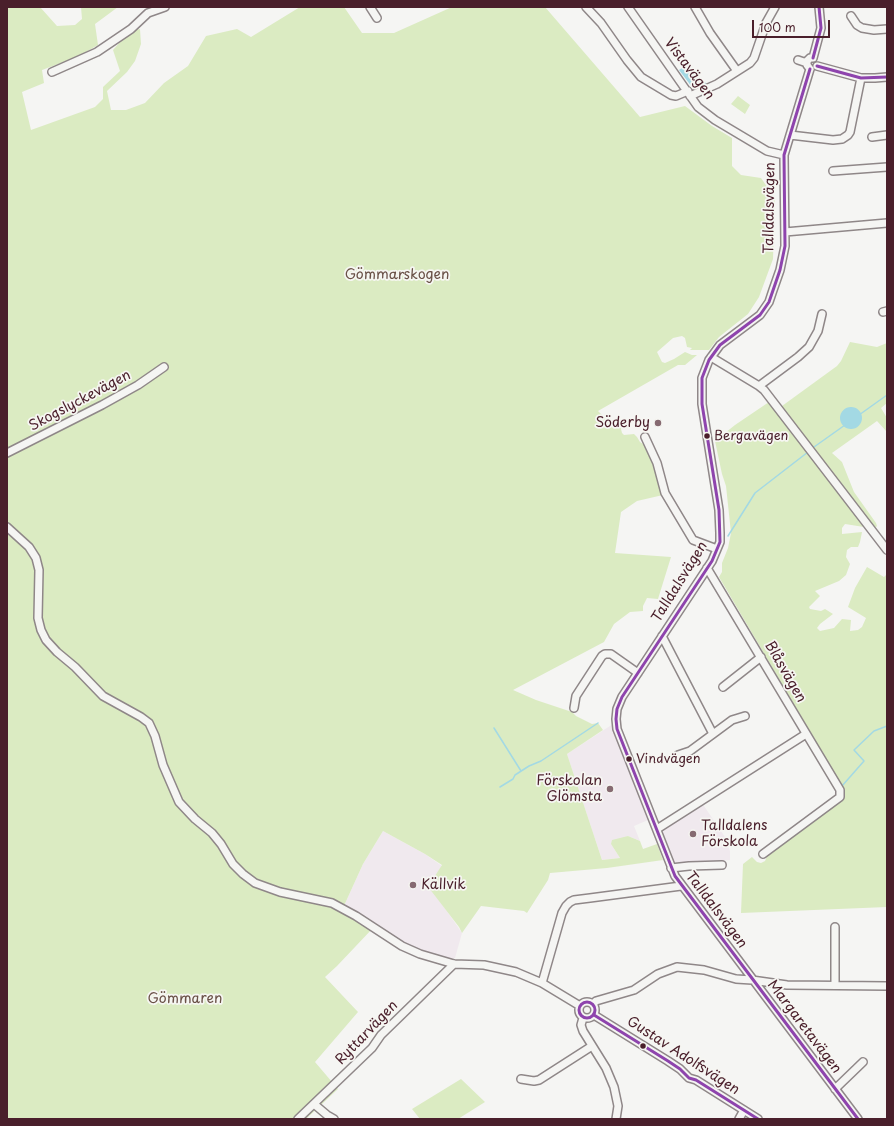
<!DOCTYPE html>
<meta charset="utf-8">
<style>
body{margin:0}
#map{position:relative;width:894px;height:1126px;overflow:hidden;background:#f5f5f3;font-family:"Playpen Sans",sans-serif}
canvas{display:block}
.frame{position:absolute;inset:0;border:8px solid #4a1f2b;pointer-events:none}
.scale{position:absolute;left:752px;top:20px;width:78px;height:18px;box-sizing:border-box;border:2px solid #4a1f2b;border-top:0;padding-left:5px;font-size:12px;line-height:14px;white-space:nowrap;color:#4a1f2b;-webkit-text-stroke:3px #f6f6f2;paint-order:stroke}
</style>
<div id="map">
<canvas width="894" height="1126"></canvas>
<div class="frame"></div>
<div class="scale">100 m</div>
</div>
<script>
const ctx = document.querySelector('canvas').getContext('2d');
ctx.lineJoin = 'round';
function fill(path, color) {
  ctx.fillStyle = color;
  ctx.fill(path, 'evenodd');
}
function poly(rows) {
  const path = new Path2D();
  for (const r of rows) {
    if (r.length === 3) {
      path.moveTo(r[0] + r[2], r[1]);
      path.arc(r[0], r[1], r[2], 0, 2 * Math.PI);
      continue;
    }
    path.moveTo(r[0], r[1]);
    for (let i = 2; i < r.length; i += 2) path.lineTo(r[i], r[i + 1]);
  }
  return path;
}
function strokePath(path, color, width, dash) {
  ctx.strokeStyle = color;
  ctx.lineWidth = width;
  ctx.lineCap = dash ? 'butt' : 'round';
  ctx.setLineDash(dash || []);
  ctx.stroke(path);
}
function write(font, color, halo, rows, align = 'center') {
  ctx.font = font + ' "Playpen Sans",sans-serif';
  ctx.lineWidth = 3.5;
  ctx.setLineDash([]);
  ctx.textBaseline = 'middle';
  ctx.strokeStyle = halo;
  ctx.fillStyle = color;
  for (const [text, x, y, turn = 0] of rows) {
    ctx.save();
    ctx.translate(x, y);
    ctx.rotate((+turn || 0) * Math.PI / 180);
    ctx.textAlign = isNaN(turn) ? turn : align;
    if (halo) ctx.strokeText(text, 0, 0);
    ctx.fillText(text, 0, 0);
    ctx.restore();
  }
}
const built = poly([
 [613,724,616,737,648,820,634,826,640,841,628,836,611,844,620,858,602,860,567,754],
 [702,803,725,837,730,851,730,860,678,865,674,864,661,831,665,827],
 [383,831,425,854,442,866,429,885,462,933,455,958,452,959,443,958,419,951,403,944,343,908,363,864]
]);
const green = poly([
 [7,7,40,7,57,26,75,25,82,19,81,7,118,7,95,24,98,45,77,57,42,70,44,83,22,92,31,130,95,107,103,99,103,87,120,71,113,50,129,32,135,30,140,29,141,44,135,61,127,72,107,91,111,110,126,110,145,103,164,83,188,66,206,36,237,29,251,37,300,7,344,7,362,33,394,33,452,7,545,7,640,117,685,106,712,126,732,138,732,166,741,175,761,178,775,198,773,259,759,297,748,314,719,337,709,350,690,350,692,348,687,347,685,338,682,336,673,338,657,352,662,362,665,363,674,359,685,352,692,355,697,355,685,365,678,365,598,411,610,423,620,425,622,433,624,435,634,434,637,437,640,442,646,446,652,456,663,495,637,501,621,512,615,553,671,557,658,599,647,598,643,606,643,611,630,612,614,624,604,642,513,690,536,700,572,712,576,716,592,724,598,723,603,730,567,754,602,860,620,858,611,844,612,840,628,836,640,841,643,849,657,844,663,860,607,868,550,873,548,880,527,913,524,911,481,906,462,933,459,927,429,888,429,885,442,865,425,854,383,831,363,864,343,908,373,928,337,966,325,977,358,1012,315,1062,338,1089,306,1119,7,1119],
 [738,96,750,105,745,114,731,104],
 [850,342,877,347,887,343,887,403,881,408,887,418,887,432,877,421,832,453,842,462,854,492,876,523,877,526,875,528,782,406,837,366,841,361],
 [769,402,771,402,864,527,845,524,842,528,842,534,862,532,860,542,858,547,851,547,847,550,846,557,850,564,846,575,839,581,815,591,820,596,809,607,810,609,821,611,825,609,833,614,820,624,817,628,820,631,834,628,842,619,851,620,850,631,858,630,862,627,866,618,848,607,855,588,867,567,884,577,887,574,887,907,741,913,743,864,752,857,757,862,761,863,765,861,769,852,843,797,845,793,842,786,719,577,722,572,722,563,728,548,731,533,726,486,722,474,715,441,735,425],
 [461,1079,485,1102,458,1119,420,1119,412,1109]
]);
const water = poly([
 [683,67,706,83,705,86,695,91,679,70],
 [851,418,11]
]);
const stream = poly([
 [859,415,887,395],
 [814,447,845,425],
 [728,536,755,493,808,452],
 [494,728,521,771],
 [842,786,864,761,854,750,874,731,887,726],
 [500,787,513,779,515,775,529,766,541,761,598,723]
]);
const minor = poly([
 [370,7,377,18],
 [586,7,601,23,627,60,641,77,671,95,676,96,688,91],
 [628,7,698,107,715,120,767,151,784,155],
 [695,7,710,33,737,71],
 [851,16,857,25,862,28,874,30,887,29],
 [813,58,821,28,819,7],
 [798,60,807,63],
 [817,66,861,78,875,78,887,77],
 [810,69,784,155,785,246,780,270,773,290,769,302,760,315,720,345,709,360,702,378,702,404,719,510,720,533,720,542,712,561,622,697,617,709,616,719,617,729,675,876,858,1119],
 [810,69,807,65,807,61,810,58,813,58],
 [52,72,97,52,131,29,148,13,165,7],
 [690,96,717,84,750,63,754,58,766,23,775,7],
 [790,135,833,140,842,139,848,135,850,132,861,78],
 [872,137,887,135],
 [833,171,887,167],
 [785,232,887,223],
 [883,312,887,311],
 [711,357,759,386,764,390,887,550],
 [759,386,798,357,809,347,818,331,822,314],
 [645,437,657,463,665,493,693,540,717,549],
 [7,453,102,405,138,385,164,367],
 [7,527,29,547,36,558,39,570,38,618,41,630,46,640,57,652,75,667,103,696,141,717,149,723,155,736,163,765,179,802,195,819,212,833,221,844,233,864,243,874,255,883,280,892,332,903,356,916,402,946,420,954,454,964,484,965,516,972,542,983,580,1006],
 [707,568,840,790,840,797,763,854],
 [662,636,713,734],
 [723,687,761,657],
 [574,708,576,696,602,656,605,654,611,654,638,673],
 [678,755,690,751,732,720,745,716],
 [657,829,806,734],
 [671,868,689,866,722,865],
 [542,983,562,913,566,906,570,902,574,900,590,898,681,886],
 [835,985,835,927],
 [587,1010,8],
 [593,1004,596,1001,634,990,658,974,677,967,704,970,736,979,752,980,787,985,887,986],
 [594,1015,668,1061,680,1069,689,1078,696,1080,758,1119],
 [583,1018,581,1025,583,1031,606,1068,614,1087,618,1106,616,1119],
 [521,1079,534,1081,539,1080,592,1046],
 [835,1089,863,1062],
 [314,1104,327,1115,334,1119],
 [298,1119,372,1048,381,1035,454,964],
 [739,1119,744,1110]
]);
const bus1 = poly([
 [813,58,821,28,819,7],
 [817,66,861,78,887,77],
 [810,69,784,155,785,246,780,270,769,302,760,315,720,345,709,360,702,378,702,404,719,510,720,542,712,561,622,697,617,709,616,719,617,729,675,876,858,1119],
 [587,1010,8],
 [594,1015,668,1061,680,1069,689,1078,696,1080,758,1119]
]);
const markers = [
 [658,423,4,"#866a71"],
 [707,436,3.5,"#4a1f2b"],
 [629,759,3.5,"#4a1f2b"],
 [610,789,4,"#866a71"],
 [693,834,4,"#866a71"],
 [413,885,4,"#866a71"],
 [643,1046,3.5,"#4a1f2b"]
];
const busNames = [
 ["Bergavägen",714,436],
 ["Vindvägen",636,759]
];
const streetNames = [
 ["Vistavägen",689,69,53],
 ["Talldalsvägen",770,208,-89],
 ["Skogslyckevägen",80,401,-28],
 ["Talldalsvägen",680,582,-58],
 ["Blåsvägen",785,672,60],
 ["Talldalsvägen",716,910,53],
 ["Margaretavägen",804,1027,53],
 ["Ryttarvägen",367,1033,-46],
 ["Gustav Adolfsvägen",683,1056,33]
];
const parkNames = [
 ["Gömmarskogen",397,275],
 ["Gömmaren",185,999]
];
const poiNames = [
 ["Söderby",650,423],
 ["Förskolan",602,781],
 ["Glömsta",602,797],
 ["Talldalens",701,826,"left"],
 ["Förskola",701,842,"left"],
 ["Källvik",421,885,"left"]
];
fill(built, '#f0e9ee');
fill(green, '#dbebc2');
fill(water, '#a3d9e4');
strokePath(stream, '#a3d9e4', 1.5);
strokePath(minor, '#8f8788', 10);
strokePath(minor, '#f5f5f3', 7);
strokePath(bus1, '#8e44ad', 3);
for (const [x, y, r, color] of markers) {
  const dot = new Path2D();
  dot.arc(x, y, r, 0, 2 * Math.PI);
  ctx.fillStyle = color;
  ctx.fill(dot);
  strokePath(dot, '#f6f6f2', 1.5);
}
write('13px', '#4a1f2b', '#f6f6f2', busNames, 'left');
write('14px', '#4a1f2b', '#f6f6f2', streetNames);
write('14px', '#695046', '#f6f6f2', parkNames);
write('14px', '#4a1f2b', '#f6f6f2', poiNames, 'right');
</script>
